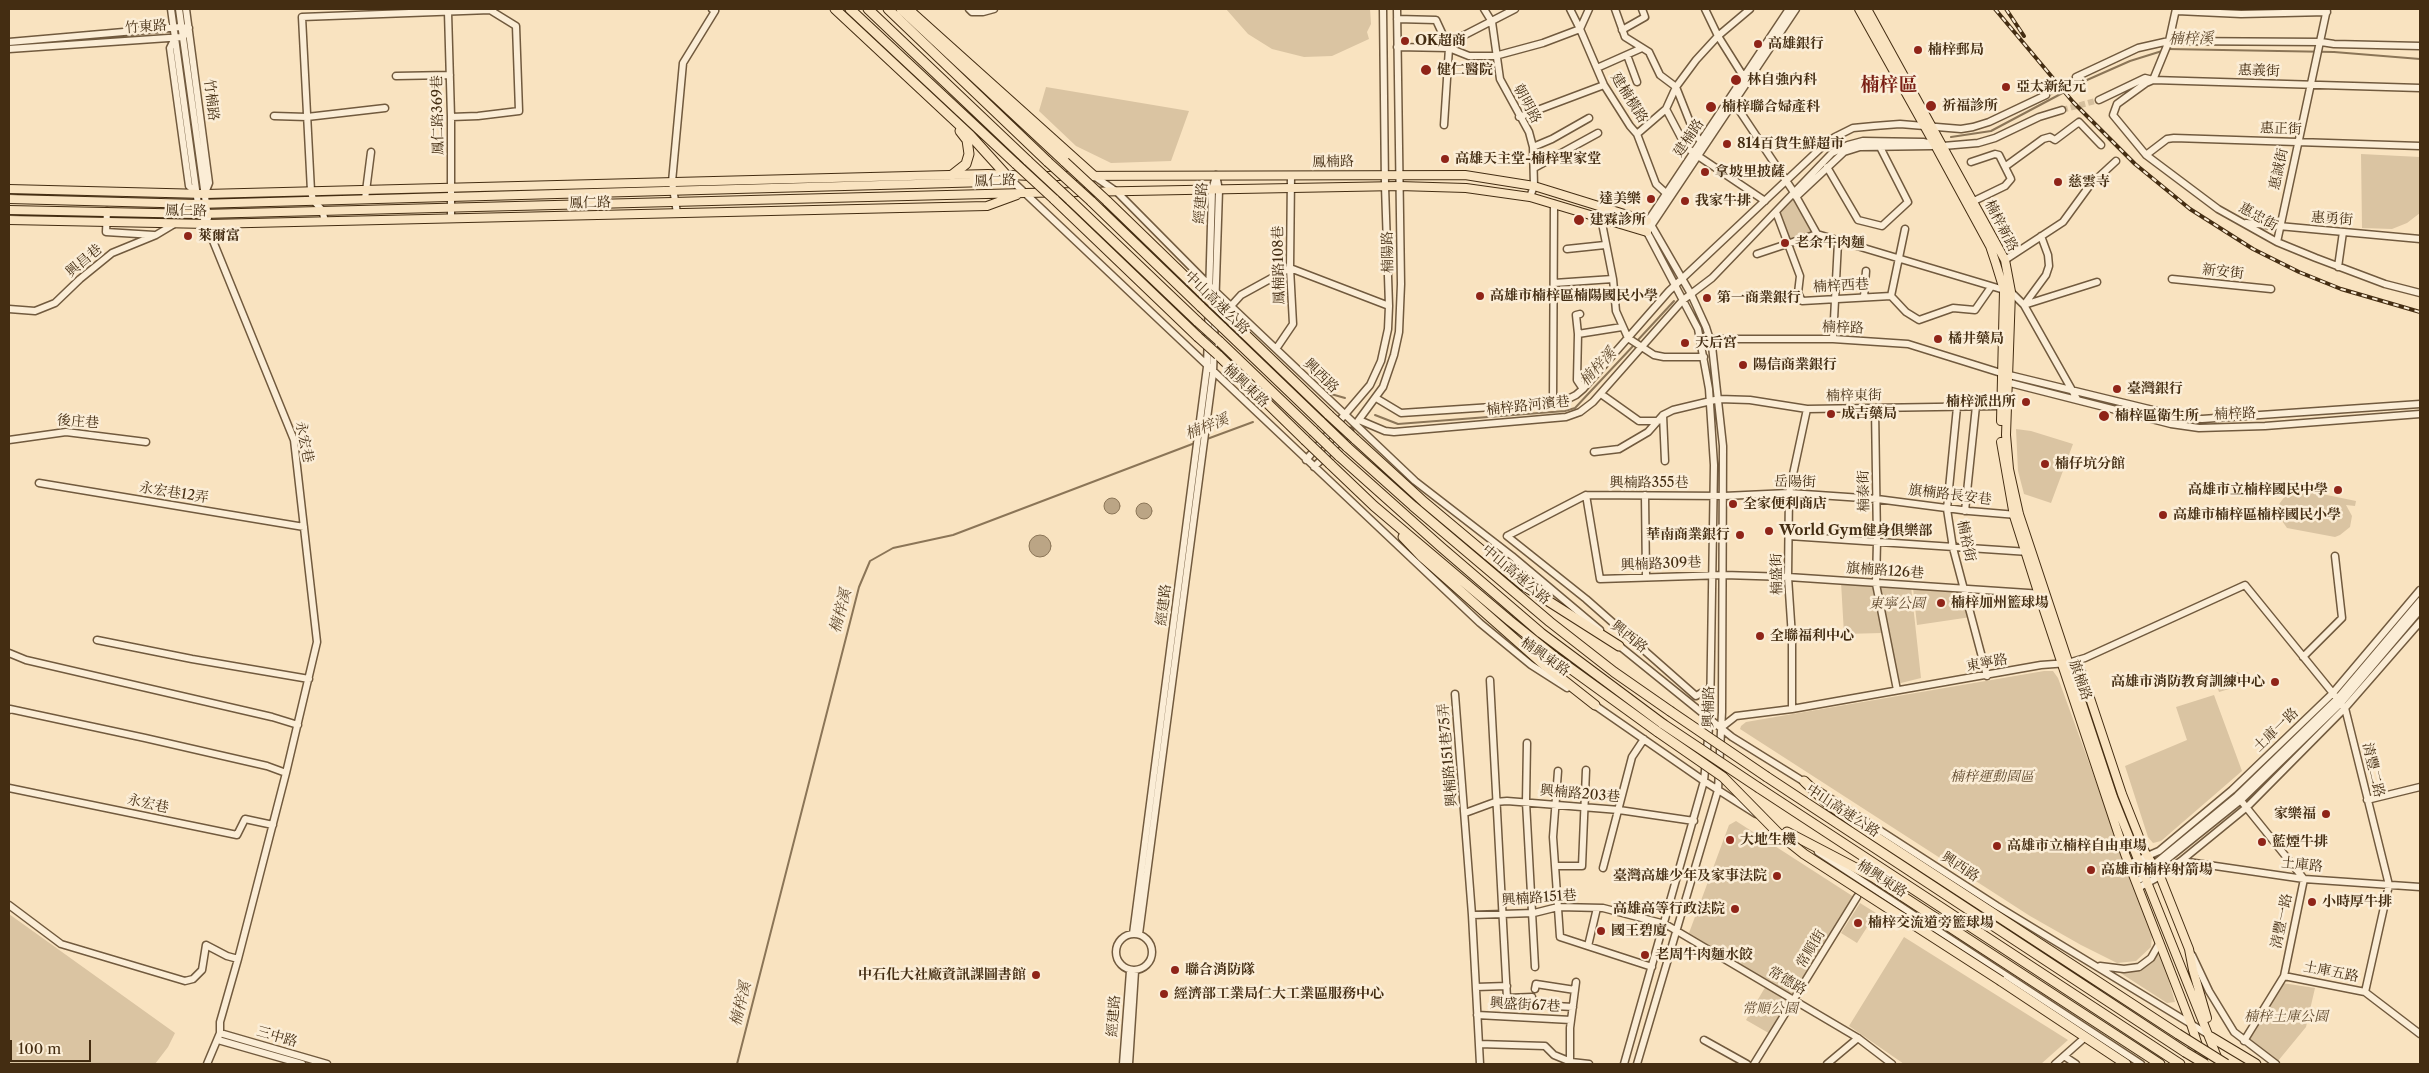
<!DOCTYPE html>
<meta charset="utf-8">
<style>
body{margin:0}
#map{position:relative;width:2429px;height:1073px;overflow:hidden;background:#f9e3c0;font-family:"Libre Caslon Text",serif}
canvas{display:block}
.frame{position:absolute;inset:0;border:10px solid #442d12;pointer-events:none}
.scale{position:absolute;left:10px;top:1040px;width:81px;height:22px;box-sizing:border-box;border:2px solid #442d12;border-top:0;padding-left:6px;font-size:15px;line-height:18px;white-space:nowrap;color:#442d12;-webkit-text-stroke:4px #fbedd6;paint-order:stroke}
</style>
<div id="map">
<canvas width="2429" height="1073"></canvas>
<div class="frame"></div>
<div class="scale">100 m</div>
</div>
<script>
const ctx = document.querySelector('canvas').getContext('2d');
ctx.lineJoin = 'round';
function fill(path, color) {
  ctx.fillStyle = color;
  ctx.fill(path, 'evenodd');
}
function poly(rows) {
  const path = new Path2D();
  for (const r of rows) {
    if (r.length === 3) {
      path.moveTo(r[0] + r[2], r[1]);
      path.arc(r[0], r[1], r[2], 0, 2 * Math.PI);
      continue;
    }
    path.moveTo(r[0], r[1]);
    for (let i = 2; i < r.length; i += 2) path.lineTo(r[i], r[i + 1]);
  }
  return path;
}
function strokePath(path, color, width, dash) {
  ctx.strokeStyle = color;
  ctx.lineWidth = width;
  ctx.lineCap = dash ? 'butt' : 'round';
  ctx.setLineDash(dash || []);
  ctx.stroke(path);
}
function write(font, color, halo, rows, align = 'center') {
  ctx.font = font + ' "Libre Caslon Text","Noto Serif TC",serif';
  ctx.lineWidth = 5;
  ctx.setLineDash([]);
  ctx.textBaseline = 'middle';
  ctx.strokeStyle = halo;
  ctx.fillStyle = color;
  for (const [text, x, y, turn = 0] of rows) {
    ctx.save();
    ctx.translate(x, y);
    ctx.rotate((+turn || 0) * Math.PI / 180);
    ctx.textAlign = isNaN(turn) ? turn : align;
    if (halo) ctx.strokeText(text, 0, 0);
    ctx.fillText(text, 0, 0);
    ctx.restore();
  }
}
const green = poly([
 [1226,9,1370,9,1371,24,1367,32,1369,39,1332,56,1304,57,1272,49,1248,34],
 [1046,87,1189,111,1171,161,1111,163,1076,146,1039,111],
 [2361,154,2420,157,2420,213,2407,223,2392,229,2362,228],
 [1795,196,1814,234,1790,241,1778,213],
 [2016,429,2031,431,2073,444,2051,503,2024,494,2018,471],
 [2259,481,2356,501,2355,506,2346,505,2352,516,2350,527,2340,535,2335,537,2287,528,2280,518,2277,507,2288,492,2258,487],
 [1841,582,1873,585,1882,633,1844,634],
 [1876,584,1911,586,1921,678,1897,684],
 [1913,588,1963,589,1971,617,1917,625],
 [2044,671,2053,671,2058,678,2152,935,2151,947,2136,961,2117,963,2081,945,2030,916,1740,729,1741,726,1746,722],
 [2238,672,2242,685,2219,692,2215,680],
 [2214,695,2242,771,2161,841,2153,843,2148,837,2125,766,2187,740,2176,707],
 [1736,821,1854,897,1792,995,1689,933,1729,825],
 [1860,903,1876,913,1857,943,1841,933],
 [9,914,175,1033,168,1047,155,1064,9,1064],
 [1904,937,2068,1040,2041,1064,1904,1064,1849,1026],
 [2161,953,2175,1002,2167,1003,2119,972,2125,972],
 [2282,983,2315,988,2306,1027,2278,1061,2248,1038],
 [1767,984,1794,1000,1772,1035,1746,1020]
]);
const water = poly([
 [1112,506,8],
 [1144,511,8],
 [1040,546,11]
]);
const stream = poly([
 [2167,49,2334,52,2420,59],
 [1951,137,1991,131,2087,80,2130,61,2162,51],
 [1637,341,1674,301],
 [1331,394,1345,398],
 [1375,415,1398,424,1565,411,1575,408,1634,345],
 [1207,439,1253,422],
 [737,1064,859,587,870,561,893,548,953,535,1195,443]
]);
const minorTunnel = poly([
 [2046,95,2076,77],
 [2062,110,2099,100]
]);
const minor = poly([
 [171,9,198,204,294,440,317,642,286,773,238,959,220,1022,220,1033,207,1064],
 [179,9,208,218],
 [186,9,209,183,205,193],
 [969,9,972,12,983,12,994,9],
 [1484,9,1492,22,1500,79,1529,132,1533,147,1534,186,1530,197],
 [1589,9,1580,29,1604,85,1630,126,1637,134,1656,184,1669,196],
 [1615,9,1625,37,1649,52,1660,75,1676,87,1695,135,1704,144],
 [1705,9,1718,36,1745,79],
 [2177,11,2241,14,2327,12],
 [448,12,451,117,451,218],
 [1397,19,1436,20,1449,48],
 [1622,30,1645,17,1642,9],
 [175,38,170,48,189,186,197,193],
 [9,42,181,27,189,28,183,37,9,49],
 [1397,47,1449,48,1469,56,1495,56,1543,43,1580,29,1570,9],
 [1627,55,1637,82],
 [1597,68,1642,48],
 [396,76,450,75],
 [2076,77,2138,48,2169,41,2321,42,2334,44,2420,46],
 [2420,88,2153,80,2146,83,2117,104,2113,115,2146,155,2218,209,2277,242,2316,258,2385,284,2420,293],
 [1731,98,1793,191,1817,234,2011,292,2024,305,2077,399],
 [2099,100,2145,78,2153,80,2169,41,2176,9],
 [1666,109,1686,147,1694,153],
 [274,116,307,117,385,108],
 [1519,117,1604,85],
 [1444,125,1449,48,1451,42,1515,9],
 [1637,134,1666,109,1676,87,1696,60,1718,36,1750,9],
 [1533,147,1552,139,1589,118],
 [2146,155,2167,139,2174,138,2420,146],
 [1698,156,1765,201],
 [1971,162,1995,154,1999,155,2011,179,2005,186,1974,201],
 [2006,166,2043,139,2050,137,2055,140,2079,122,2101,145],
 [1827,167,1858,220,1882,226,1908,202,1880,147],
 [1534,168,1598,133],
 [1094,176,1117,192,1216,292,1415,481,1512,556,1600,630],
 [1008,177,1480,623,1531,665,1567,688],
 [1796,197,1844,152,1860,147,1932,146],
 [365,199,371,152],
 [1604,207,1601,218,1613,279,1616,311,1628,338,1654,355,1664,357,1704,357],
 [107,211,106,232,154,235],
 [1776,212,1800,276,1798,293,1802,301,1891,296,1906,312,1919,320,1953,308,1975,310,1991,287],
 [677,213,672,182,683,63,715,11,712,9],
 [325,221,322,210,313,200,311,191,302,17,490,10,516,26,519,111,478,116,451,117],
 [2246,223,2420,239],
 [1642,230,1789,9],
 [2277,242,2327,9],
 [1567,249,1605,245],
 [1757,254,1817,234],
 [2005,260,2063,222,2090,185,2116,161],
 [2338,267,2343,232],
 [2172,279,2271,289],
 [1554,283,1613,279],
 [1891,296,1905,229],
 [1864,297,1866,271],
 [2024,305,2046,275,2049,266,2048,255,2041,236],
 [2024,305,2097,282],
 [1231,306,1241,295,1290,268,1389,306],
 [9,309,35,311,55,303,80,279,112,253,156,235,176,223],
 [1580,314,1576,315,1578,334,1577,380,1583,389],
 [1578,334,1622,327],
 [1707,339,1833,339,1908,344,2001,373,2186,418,2202,419,2420,404],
 [1833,339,1838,242],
 [1276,349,1293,324,1290,268,1291,176],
 [2005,380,2006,382,2171,424,2199,428,2265,426,2420,414],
 [1601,394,1639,421,1658,421],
 [1376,398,1401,413,1553,403,1564,401,1576,395,1583,389,1669,291,1824,145,1835,137,1853,128,1874,126,1900,124,1961,129,1973,127,1989,122,2046,95],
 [1553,403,1554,204],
 [1957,407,1947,509,1953,548,1987,676],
 [1875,408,1877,541,1876,584,1897,690],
 [1663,415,1665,461],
 [1359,420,1385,431,1394,432,1566,417,1580,412,1593,402,1683,300,1712,278,1832,153,1848,145,1863,141,1923,142,1943,146,1978,143,1995,138,2039,117,2062,110],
 [1358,421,1383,387,1394,355,1399,332,1401,284,1397,9],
 [9,440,66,432,146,442],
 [1594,452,1619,449,1648,432,1663,415,1673,410,1719,399,1750,400,1807,409,2000,406],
 [1306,460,1370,385,1381,361,1388,329,1389,306,1385,186,1383,9],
 [1314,467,1350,431],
 [39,483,304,527],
 [1586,495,1600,579,1724,575,1788,577,2043,594],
 [1645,495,1646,577],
 [1965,511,1976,406],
 [1789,536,2029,552],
 [97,640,192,659,309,679],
 [1617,644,1732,737,1806,783],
 [9,653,26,660,272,717,298,725],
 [2303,657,2342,618,2335,556],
 [1490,680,1507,998,1532,997],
 [1710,688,1696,696,1586,599,1507,536,1586,495,1724,496,1789,493,1877,499,1969,511,2017,515],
 [1455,694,1472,915,1480,1064],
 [1593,704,1704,781,1756,814],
 [1792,709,1792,637,1788,577,1789,493,1807,409],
 [9,710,10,709,145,738,267,766,286,773],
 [1722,727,1736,716,1792,709,2041,665,2068,663,2085,658,2245,585,2345,708,2389,885,2365,992],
 [1527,743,1526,802,1535,967],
 [1558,771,1553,837,1560,937,1652,967],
 [9,788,237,835,245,819,273,825],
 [1819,791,1997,906,2209,1035],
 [2238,797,2304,879,2284,976,2244,1041],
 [2367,800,2420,787],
 [1465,813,1495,802,1507,801,1619,810,1694,821],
 [1818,852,2141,1064],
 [2181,861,2304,879,2420,887],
 [2129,864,2159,851,2232,790,2332,694,2420,590],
 [1556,866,1582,866,1586,770],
 [1603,868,1632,757,1644,739],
 [2133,873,2157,862,2237,796,2337,699,2420,601],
 [2136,881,2145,877,2241,800,2341,703,2420,610],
 [2138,888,2160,876,2181,861,2247,807,2345,708,2420,622],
 [9,905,61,944,185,981,193,979,202,970,206,945,227,956,238,959],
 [1472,915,1534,913,1558,907,1603,908,1665,924,1858,1038,1892,1064],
 [1134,952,18],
 [1133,934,1207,367,1212,190,1216,176],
 [1139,934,1213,373,1219,190,1216,175],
 [1588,946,1597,908],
 [2192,955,2209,991,2234,1032,2276,1064],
 [2100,966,2124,969,2139,967,2151,958,2159,944],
 [2284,976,2365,992,2420,1034],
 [1476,987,1507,986],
 [1535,989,1536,984,1575,990],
 [1537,1005,1573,1007],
 [1477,1015,1571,1020],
 [220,1033,327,1064],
 [218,1040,302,1064],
 [1704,1040,1747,1064],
 [1479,1044,1545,1046,1554,1055,1571,1062,1589,1064],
 [2064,1056,2076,1064],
 [1123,1064,1130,971],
 [1129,1064,1135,971],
 [1570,1064,1570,1028,1576,982],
 [1624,1064,1704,781,1710,717,1714,465,1709,389,1698,329,1647,232,1796,9],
 [1637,1064,1718,790,1722,712,1723,446,1712,346,1706,327,1691,294,1650,223],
 [1754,1064,1857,897],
 [1827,1064,1858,1038],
 [2055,1064,2082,1040]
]);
const major = poly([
 [1859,9,1935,145,1990,246,1996,264,2004,290,2001,421],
 [1867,9,2005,260,2011,292,2006,435,2009,469,2019,514,2113,797,2219,1062],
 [1043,176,1465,175,1534,186,1647,221],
 [9,189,205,194,988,174,1031,176],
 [9,199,198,204,988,182,1003,178],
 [9,210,202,214,1025,193,1399,186,1466,188,1530,197,1647,232],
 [9,220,208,224,987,206,1017,195],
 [2001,442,2014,516,2039,595,2125,854,2191,1024,2204,1064],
 [2068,663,2081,671,2122,794,2145,852,2160,876,2189,949,2193,970,2207,1018]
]);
const highway = poly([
 [835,9,970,135,1008,177],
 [850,9,1016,164],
 [868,9,1028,161],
 [888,9,1048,162],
 [901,9,1065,162],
 [908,9,1094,176],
 [952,175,966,164,969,154,967,140,960,131],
 [1054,199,1198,337],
 [1070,200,1198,322],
 [1091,201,1201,307],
 [1107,201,1201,292],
 [1225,315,1329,415],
 [1222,327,1321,422],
 [1219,341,1313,431],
 [1218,355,1305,440],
 [1355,439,1424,502,1523,585,1619,646],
 [1347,447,1413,506,1550,622,1614,672,1670,711],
 [1339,456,1441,547,1541,633,1663,724],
 [1330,464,1374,506,1510,621,1556,658,1658,732],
 [1403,537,1422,557,1543,664,1595,705],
 [1767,777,2185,1052],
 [1804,781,1828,804,1858,825,2178,1034],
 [1759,788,2180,1064],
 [1787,832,1873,877,2160,1064],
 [2001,981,2126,1064],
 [2211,1037,2256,1064]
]);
const rail = poly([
 [1995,9,2073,102,2135,164,2190,209,2253,249,2299,272,2341,289,2420,312],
 [2006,9,2024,36]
]);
const highwayBridge = poly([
 [1028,161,1070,200],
 [1048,162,1091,201],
 [1065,162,1107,201],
 [1016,164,1054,199],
 [1201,292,1225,315],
 [1201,307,1222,327],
 [1198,322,1219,341],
 [1198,337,1218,355],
 [1329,415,1355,439],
 [1321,422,1347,447],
 [1313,431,1339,456],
 [1305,440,1330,464],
 [1670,711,1767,777],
 [1663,724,1759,788],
 [1658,732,1723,777,1779,834,1804,854,2001,981],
 [2178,1034,2226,1064],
 [2185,1052,2205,1064]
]);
const markers = [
 [1405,41,5,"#8f2418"],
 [1758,44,5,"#8f2418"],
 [1918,50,5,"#8f2418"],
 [1426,70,6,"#8f2418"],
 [1736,80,6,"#8f2418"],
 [2006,87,5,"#8f2418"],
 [1931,106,6,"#8f2418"],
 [1711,107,6,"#8f2418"],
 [1727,144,5,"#8f2418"],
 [1445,159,5,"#8f2418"],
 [1705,172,5,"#8f2418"],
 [2058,182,5,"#8f2418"],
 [1651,199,5,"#8f2418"],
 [1685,201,5,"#8f2418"],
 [1579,220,6,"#8f2418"],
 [188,236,5,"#8f2418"],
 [1785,243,5,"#8f2418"],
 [1480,296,5,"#8f2418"],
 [1707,298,5,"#8f2418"],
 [1938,339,5,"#8f2418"],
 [1685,343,5,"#8f2418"],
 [1743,365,5,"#8f2418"],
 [2117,389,5,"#8f2418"],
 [2026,402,5,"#8f2418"],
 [1831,414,5,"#8f2418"],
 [2104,416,6,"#8f2418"],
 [2045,464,5,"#8f2418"],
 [2338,490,5,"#8f2418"],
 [1733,504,5,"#8f2418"],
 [2163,515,5,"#8f2418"],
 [1769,531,5,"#8f2418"],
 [1740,535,5,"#8f2418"],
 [1941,603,5,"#8f2418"],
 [1760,636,5,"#8f2418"],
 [2275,682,5,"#8f2418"],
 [2326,814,5,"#8f2418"],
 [1730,840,5,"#8f2418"],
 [2262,842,5,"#8f2418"],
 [1997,846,5,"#8f2418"],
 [2091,870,5,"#8f2418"],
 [1777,876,5,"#8f2418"],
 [2312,902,5,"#8f2418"],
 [1735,909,5,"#8f2418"],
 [1858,923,5,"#8f2418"],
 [1601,931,5,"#8f2418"],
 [1645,955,5,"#8f2418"],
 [1175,970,5,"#8f2418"],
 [1036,975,5,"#8f2418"],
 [1164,994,5,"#8f2418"]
];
const streetNames = [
 ["竹東路",146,27,-4],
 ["惠義街",2259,71,2],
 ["建楠橫路",1629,98,58],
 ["竹楠路",211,100,83],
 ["朝明路",1527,104,62],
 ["鳳仁路369巷",438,115,-91],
 ["惠正街",2281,129,2],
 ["建楠路",1689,138,-56],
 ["鳳楠路",1333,162,-1],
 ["惠誠街",2279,169,-78],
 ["鳳仁路",995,181,-2],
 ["鳳仁路",590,203,-1],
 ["經建路",1201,203,-85],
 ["鳳仁路",186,211,1],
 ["惠忠街",2258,217,29],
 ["惠勇街",2332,219,4],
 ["楠梓新路",2001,226,63],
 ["楠陽路",1388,252,-91],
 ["興昌巷",84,261,-40],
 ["鳳楠路108巷",1279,265,-91],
 ["新安街",2223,272,6],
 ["楠梓西巷",1841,286,-3],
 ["中山高速公路",1217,303,44],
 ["楠梓路",1843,328,2],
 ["興西路",1321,376,44],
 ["楠興東路",1246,386,43],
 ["楠梓東街",1854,396,-1],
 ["楠梓路河濱巷",1528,406,-6],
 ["楠梓路",2235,414,-2],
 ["後庄巷",78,422,4],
 ["永宏巷",304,442,78],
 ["岳陽街",1795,482,1],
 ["興楠路355巷",1649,483],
 ["楠泰街",1864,491,-91],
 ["永宏巷12弄",174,493,9],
 ["旗楠路長安巷",1950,495,7],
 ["楠裕街",1966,541,78],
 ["興楠路309巷",1661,564,-2],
 ["旗楠路126巷",1885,571,4],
 ["楠盛街",1777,574,-91],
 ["中山高速公路",1516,575,40],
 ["經建路",1164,605,-83],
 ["興西路",1629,637,39],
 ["楠興東路",1545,657,35],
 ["東寧路",1987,663,-10],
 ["旗楠路",2080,680,71],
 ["興楠路",1709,707,-89],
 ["土庫一路",2276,730,-44],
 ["興楠路151巷75弄",1448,755,-95],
 ["清豐二路",2373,770,77],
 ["興楠路203巷",1580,794,5],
 ["永宏巷",148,804,12],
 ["中山高速公路",1843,811,33],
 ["土庫路",2302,865,6],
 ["興西路",1960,867,33],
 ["楠興東路",1882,879,33],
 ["興楠路151巷",1539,898,-4],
 ["清豐一路",2282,921,-78],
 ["常順街",1811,949,-59],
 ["土庫五路",2331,972,11],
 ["常德路",1787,981,31],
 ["興盛街67巷",1525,1005,3],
 ["經建路",1114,1016,-86],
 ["三中路",277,1037,16]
];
const poiNames = [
 ["OK超商",1415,41],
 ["高雄銀行",1768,44],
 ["楠梓郵局",1928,50],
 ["健仁醫院",1437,70],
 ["林自強內科",1747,80],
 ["亞太新紀元",2016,87],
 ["祈福診所",1942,106],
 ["楠梓聯合婦產科",1722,107],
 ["814百貨生鮮超市",1737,144],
 ["高雄天主堂-楠梓聖家堂",1455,159],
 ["拿坡里披薩",1715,172],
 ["慈雲寺",2068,182],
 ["達美樂",1641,199,"right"],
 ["我家牛排",1695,201],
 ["建霖診所",1590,220],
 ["萊爾富",198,236],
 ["老余牛肉麵",1795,243],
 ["高雄市楠梓區楠陽國民小學",1490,296],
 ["第一商業銀行",1717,298],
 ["橘井藥局",1948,339],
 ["天后宮",1695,343],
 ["陽信商業銀行",1753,365],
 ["臺灣銀行",2127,389],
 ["楠梓派出所",2016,402,"right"],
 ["成吉藥局",1841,414],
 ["楠梓區衛生所",2115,416],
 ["楠仔坑分館",2055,464],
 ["高雄市立楠梓國民中學",2328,490,"right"],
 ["全家便利商店",1743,504],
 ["高雄市楠梓區楠梓國民小學",2173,515],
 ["World Gym健身俱樂部",1779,531],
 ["華南商業銀行",1730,535,"right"],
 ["楠梓加州籃球場",1951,603],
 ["全聯福利中心",1770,636],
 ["高雄市消防教育訓練中心",2265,682,"right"],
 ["家樂福",2316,814,"right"],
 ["大地生機",1740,840],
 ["藍煙牛排",2272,842],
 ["高雄市立楠梓自由車場",2007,846],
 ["高雄市楠梓射箭場",2101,870],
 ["臺灣高雄少年及家事法院",1767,876,"right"],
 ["小時厚牛排",2322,902],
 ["高雄高等行政法院",1725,909,"right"],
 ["楠梓交流道旁籃球場",1868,923],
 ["國王碧廈",1611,931],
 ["老周牛肉麵水餃",1655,955],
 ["聯合消防隊",1185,970],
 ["中石化大社廠資訊課圖書館",1026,975,"right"],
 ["經濟部工業局仁大工業區服務中心",1174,994]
];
const parkNames = [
 ["東寧公園",1897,604],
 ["楠梓運動園區",1992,777],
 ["常順公園",1770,1009],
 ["楠梓土庫公園",2286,1017]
];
const waterNames = [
 ["楠梓溪",2191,39,-1],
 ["楠梓溪",1598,367,-47],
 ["楠梓溪",1207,427,-21],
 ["楠梓溪",841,611,-75],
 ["楠梓溪",741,1004,-76]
];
const districtNames = [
 ["楠梓區",1889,86]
];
fill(green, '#dac4a2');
fill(water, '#bba585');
strokePath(water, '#8b7557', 1);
strokePath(stream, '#8b7557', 2);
strokePath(minorTunnel, '#d5bf9d', 6, [6, 3]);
strokePath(minor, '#715a3e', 9);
strokePath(major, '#442d12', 10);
strokePath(highway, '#442d12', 11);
strokePath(minor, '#fbedd6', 6);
strokePath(major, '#f9e3c0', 8);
strokePath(highway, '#f9e3c0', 9);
strokePath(rail, '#442d12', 4);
strokePath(rail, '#fbedd6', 2, [5.5]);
strokePath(highwayBridge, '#442d12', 11, []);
strokePath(highwayBridge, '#f9e3c0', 9);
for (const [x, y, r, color] of markers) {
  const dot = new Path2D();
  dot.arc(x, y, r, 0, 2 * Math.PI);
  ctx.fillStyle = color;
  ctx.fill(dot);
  strokePath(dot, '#fbedd6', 2);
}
write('14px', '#442d12', '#fbedd6', streetNames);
write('bold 14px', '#442d12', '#fbedd6', poiNames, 'left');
write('italic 14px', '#624b2f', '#fbedd6', parkNames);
write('italic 15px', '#624b2f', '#fbedd6', waterNames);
write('bold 19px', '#7a1f14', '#fbedd6', districtNames);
</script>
